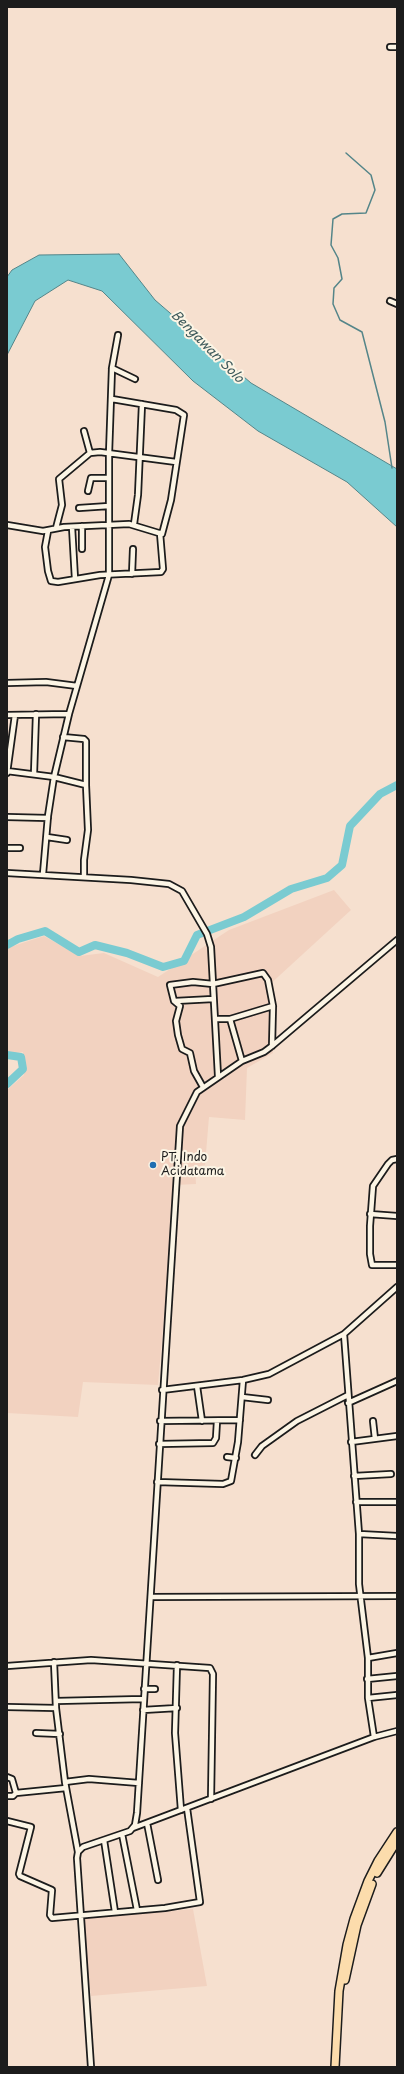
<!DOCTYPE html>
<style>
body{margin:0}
#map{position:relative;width:404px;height:2074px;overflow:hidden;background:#f6e0cf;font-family:"Playpen Sans",sans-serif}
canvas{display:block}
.frame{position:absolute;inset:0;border:8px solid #1c1c1c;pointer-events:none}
</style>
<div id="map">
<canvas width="404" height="2074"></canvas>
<div class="frame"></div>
</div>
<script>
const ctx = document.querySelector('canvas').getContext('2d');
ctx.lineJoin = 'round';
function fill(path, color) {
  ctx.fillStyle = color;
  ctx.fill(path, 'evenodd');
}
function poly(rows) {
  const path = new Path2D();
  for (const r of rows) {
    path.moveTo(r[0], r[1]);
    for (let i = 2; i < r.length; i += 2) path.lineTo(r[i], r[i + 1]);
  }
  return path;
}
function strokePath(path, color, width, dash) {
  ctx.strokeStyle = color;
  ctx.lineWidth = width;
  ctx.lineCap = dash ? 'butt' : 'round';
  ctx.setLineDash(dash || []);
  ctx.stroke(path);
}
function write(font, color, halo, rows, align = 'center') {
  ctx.font = font + ' "Playpen Sans",sans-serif';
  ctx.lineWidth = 4;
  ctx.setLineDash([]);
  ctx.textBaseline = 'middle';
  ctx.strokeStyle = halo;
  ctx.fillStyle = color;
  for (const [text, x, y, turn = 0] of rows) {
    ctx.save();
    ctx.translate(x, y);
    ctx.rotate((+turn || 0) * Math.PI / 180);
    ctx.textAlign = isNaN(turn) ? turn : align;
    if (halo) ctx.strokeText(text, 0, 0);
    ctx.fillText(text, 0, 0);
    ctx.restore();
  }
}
const built = poly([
 [334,890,351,910,267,987,273,1053,247,1068,245,1120,209,1117,205,1165,195,1167,196,1184,175,1185,158,1385,83,1382,78,1417,7,1413,7,1090,24,1075,23,1052,7,1054,7,948,44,936,80,956,104,953,158,977,229,930],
 [193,1909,207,1986,91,1996,81,1919]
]);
const water = poly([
 [119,254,155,300,251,383,397,469,397,527,347,482,258,431,193,381,102,291,68,280,35,301,7,355,7,277,12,270,39,255,119,254]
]);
const stream = poly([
 [346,153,371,175,375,190,366,213,342,214,333,219,331,245,338,258,342,279,334,288,333,304,340,320,362,332,385,422,392,468]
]);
const river = poly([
 [7,945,18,939,45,931,79,952,95,945,127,953,163,967,184,961,197,935,244,917,291,889,327,878,342,865,350,826,380,794,397,785],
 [7,1055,21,1057,23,1069,7,1084]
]);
const minor = poly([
 [390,47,397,47],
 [390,301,397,304],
 [112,368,135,379],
 [84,431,90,453],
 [88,491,91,478,108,478],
 [79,508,109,506],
 [134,524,138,495,142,404],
 [7,525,43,531,64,527,129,524,162,534,171,500,184,415,176,410,112,399],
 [72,527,75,579],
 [56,528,62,505,59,479,90,453,100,452,176,462],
 [48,531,45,547,48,571,51,581,58,582,100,575,161,572,163,569,160,533],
 [82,549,82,526],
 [132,574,133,549],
 [7,683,46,682,77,686],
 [7,715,69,714],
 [63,737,84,739,86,741,86,785,88,830,84,860,84,876],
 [7,771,54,777,86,785],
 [7,773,15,715],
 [34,774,36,714],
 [7,817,48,818],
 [47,837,67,840],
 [7,848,20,848],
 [7,873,131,880,169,884,182,891,207,934,211,947,218,1076],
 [43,874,48,816,54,777,69,714,109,575,109,454,112,368,118,335],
 [175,1001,213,999],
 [215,1019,230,1019,273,1006],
 [230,1019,242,1061],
 [203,1087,194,1071,190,1053,182,1049,178,1035,176,1021,180,1006,174,1001,170,985,193,982,213,984,263,973,268,980,273,1006,272,1046],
 [397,1159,392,1160,388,1164,373,1186,370,1226,370,1254,372,1265,397,1265],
 [370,1214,397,1216],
 [344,1334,359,1534,359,1584,368,1658,368,1698,374,1737],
 [197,1386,202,1421],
 [162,1390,243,1380,269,1374,344,1334,397,1287],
 [242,1397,268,1400],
 [348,1403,397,1381],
 [160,1421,240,1420],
 [373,1421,375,1439],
 [351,1442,397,1436],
 [159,1444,213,1443,216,1438,217,1421],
 [255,1455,262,1446,297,1421,348,1395],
 [227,1457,236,1458],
 [354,1476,391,1474],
 [157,1482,223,1484,231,1481,238,1442,243,1380],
 [356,1502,397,1502],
 [359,1534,397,1536],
 [151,1597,397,1596],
 [368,1658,397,1653],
 [54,1662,56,1708,65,1782,78,1852],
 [177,1665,175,1733,181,1810],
 [7,1666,91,1660,210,1668,213,1674,211,1799],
 [367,1679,397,1676],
 [144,1689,155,1689],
 [368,1698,397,1695],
 [56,1701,143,1699],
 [7,1707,56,1708],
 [143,1710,177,1708],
 [36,1733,60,1734],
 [7,1777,12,1779,16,1793,66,1788],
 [65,1782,89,1779,139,1783],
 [7,1796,13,1796,16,1793],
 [7,1821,31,1827,19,1874,20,1876,52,1890,50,1915,52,1918,165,1908,200,1902,187,1808],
 [147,1823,158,1880],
 [133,1828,374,1737,397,1731],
 [122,1834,137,1910],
 [104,1840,115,1912],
 [91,2067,77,1858,78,1852,83,1847,130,1831,135,1825,137,1813,180,1126,197,1092,242,1061,264,1052,272,1046,397,940]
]);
const highway = poly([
 [377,1873,397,1841],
 [345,1980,357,1925,372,1884],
 [335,2067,339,1991,347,1945,354,1919,368,1881,378,1861,397,1832]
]);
const markers = [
 [153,1165,4,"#1f6fb2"]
];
const poiNames = [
 ["PT. Indo",161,1158],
 ["Acidatama",161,1172]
];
const waterNames = [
 ["Bengawan Solo",207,347,45]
];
fill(built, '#f2d2c0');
fill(water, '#7acbd1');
strokePath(water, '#548589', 1);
strokePath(stream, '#548589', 1.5);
strokePath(river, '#7acbd1', 8);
strokePath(minor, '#1c1c1c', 8);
strokePath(highway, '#1c1c1c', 10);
strokePath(minor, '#fcf5e5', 4.5);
strokePath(highway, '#fcdcac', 7);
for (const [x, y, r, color] of markers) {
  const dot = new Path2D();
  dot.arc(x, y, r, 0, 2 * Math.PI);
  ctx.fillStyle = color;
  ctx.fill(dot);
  strokePath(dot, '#fcf5e5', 1.5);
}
write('12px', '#1c1c1c', '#fcf5e5', poiNames, 'left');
write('italic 13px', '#3d595b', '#fcf5e5', waterNames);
</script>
